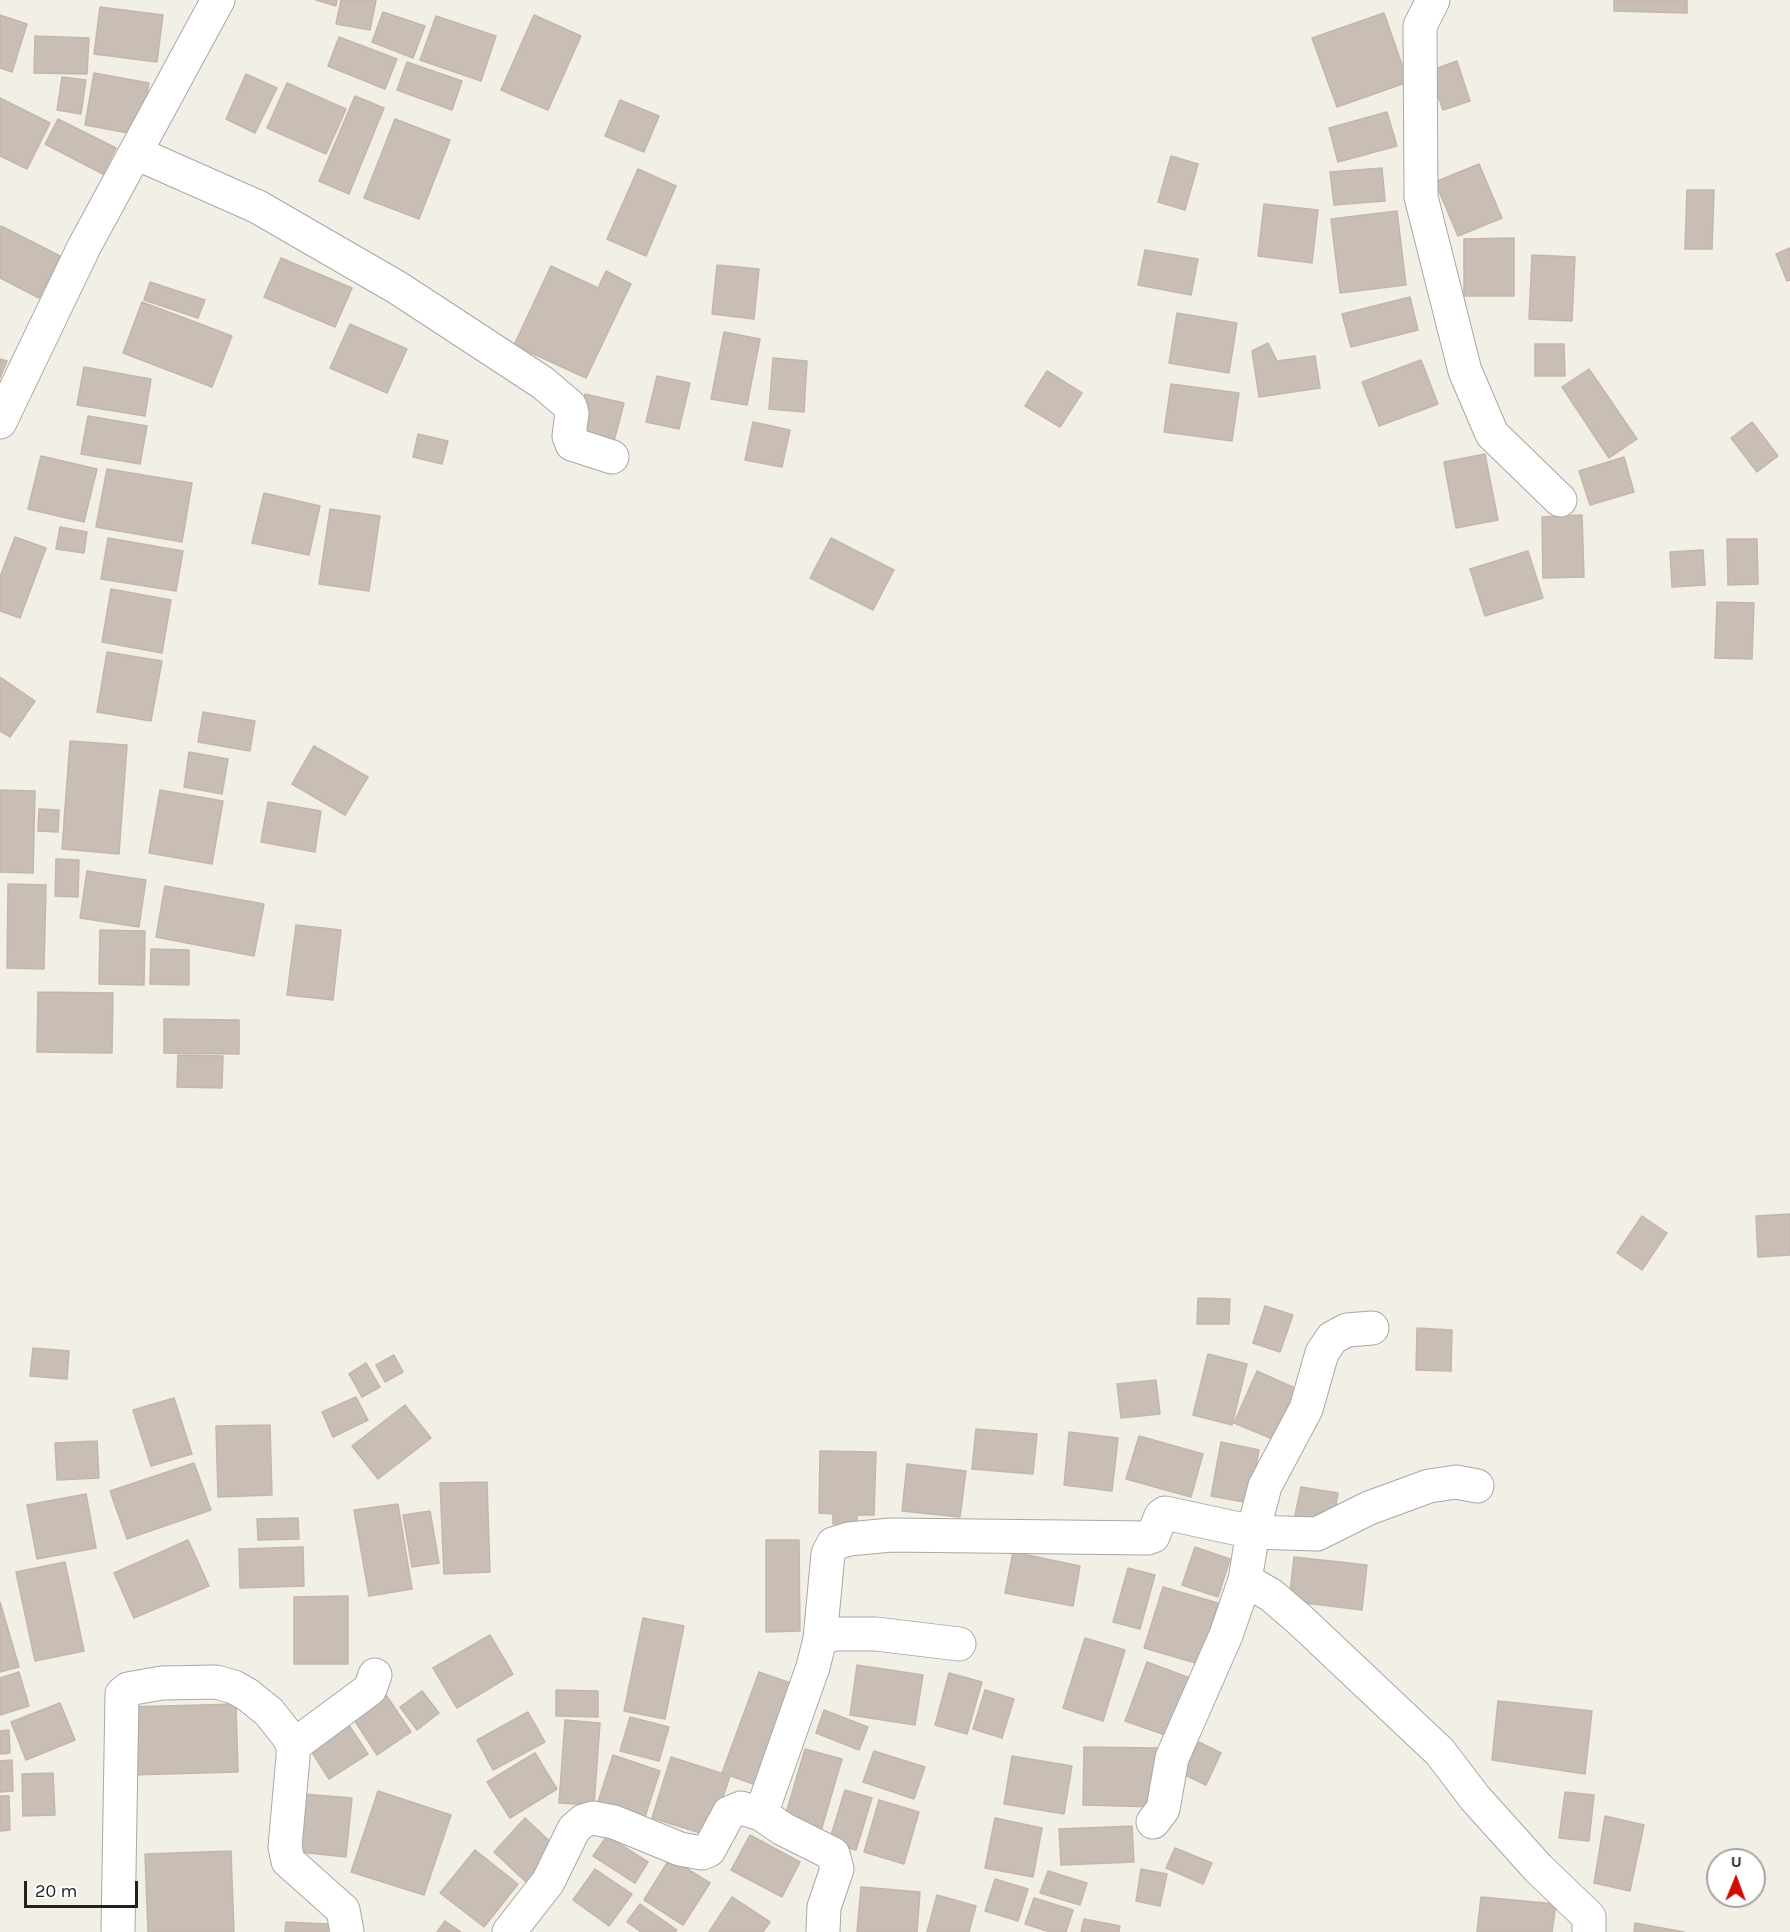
<!DOCTYPE html>
<style>
body{margin:0}
#map{position:relative;width:1790px;height:1932px;overflow:hidden;background:#f2efe7;font-family:Karla,sans-serif}
canvas{display:block}
.north{position:absolute;left:1706px;top:1848px;width:60px;height:60px;box-sizing:border-box;background:#fff;border:2px solid #a6a6a6;border-radius:50%;rotate:1deg;font-size:16px;font-weight:700;line-height:24px;text-align:center;color:#212121}
.north::after{content:'';display:block;margin:auto;width:21px;height:27px;background:#d20a00;clip-path:polygon(50% 0,100% 100%,50% 72%,0 100%)}
.scale{position:absolute;left:24px;top:1881px;width:114px;height:27px;box-sizing:border-box;border:3px solid #212121;border-top:0;padding-left:8px;font-size:18px;line-height:21px;white-space:nowrap;color:#212121;-webkit-text-stroke:4px #fff;paint-order:stroke}
</style>
<div id="map">
<canvas width="1790" height="1932"></canvas>
<div class="north">U</div>
<div class="scale">20 m</div>
</div>
<script>
const ctx = document.querySelector('canvas').getContext('2d');
ctx.lineJoin = 'round';
function fill(path, color) {
  ctx.fillStyle = color;
  ctx.fill(path, 'evenodd');
}
function poly(rows) {
  const path = new Path2D();
  for (const r of rows) {
    path.moveTo(r[0], r[1]);
    for (let i = 2; i < r.length; i += 2) path.lineTo(r[i], r[i + 1]);
  }
  return path;
}
function strokePath(path, color, width, dash) {
  ctx.strokeStyle = color;
  ctx.lineWidth = width;
  ctx.lineCap = dash ? 'butt' : 'round';
  ctx.setLineDash(dash || []);
  ctx.stroke(path);
}
const building = poly([
 [316,0,337,0,336,6,316,0],
 [341,0,376,0,370,30,336,24,341,0],
 [1614,0,1687,0,1687,13,1614,11,1614,0],
 [100,7,163,15,157,62,94,54,100,7],
 [383,12,425,26,413,58,372,42,383,12],
 [1384,13,1408,82,1337,107,1312,38,1384,13],
 [0,15,27,24,12,72,0,68,0,15],
 [534,15,581,36,548,110,501,90,534,15],
 [436,16,496,36,481,81,420,60,436,16],
 [35,36,89,38,87,74,34,73,35,36],
 [339,37,397,59,385,89,328,66,339,37],
 [1457,61,1470,101,1443,110,1429,71,1457,61],
 [407,62,462,81,452,110,397,90,407,62],
 [94,73,149,83,139,135,85,125,94,73],
 [246,74,277,88,255,133,226,119,246,74],
 [62,77,86,80,81,114,57,110,62,77],
 [287,83,346,109,326,154,267,128,287,83],
 [355,96,384,108,349,194,319,181,355,96],
 [0,98,50,123,27,169,0,156,0,98],
 [620,100,659,116,644,152,605,136,620,100],
 [1387,112,1397,146,1338,162,1329,128,1387,112],
 [58,119,116,148,103,174,45,144,58,119],
 [395,119,450,140,419,219,364,198,395,119],
 [1171,156,1198,164,1185,210,1158,202,1171,156],
 [1479,164,1502,218,1458,236,1435,182,1479,164],
 [1382,168,1385,201,1334,205,1330,172,1382,168],
 [638,169,676,186,646,256,607,239,638,169],
 [1687,190,1714,190,1712,249,1685,249,1687,190],
 [1264,204,1318,210,1312,263,1258,256,1264,204],
 [1397,211,1406,285,1340,293,1331,219,1397,211],
 [1,226,60,256,39,298,0,278,1,226],
 [1514,238,1514,296,1464,296,1464,239,1514,238],
 [1790,248,1790,280,1787,281,1776,254,1790,248],
 [1145,250,1198,259,1191,295,1138,285,1145,250],
 [1532,255,1575,257,1572,321,1529,319,1532,255],
 [281,258,352,288,335,327,264,297,281,258],
 [717,265,759,269,754,319,712,314,717,265],
 [551,266,598,288,606,271,631,284,586,378,514,345,551,266],
 [150,282,205,300,198,318,144,300,150,282],
 [1410,297,1418,330,1351,347,1342,314,1410,297],
 [142,302,232,336,212,387,123,353,142,302],
 [1177,313,1237,323,1229,373,1169,363,1177,313],
 [350,324,407,349,387,393,330,368,350,324],
 [724,332,760,339,747,405,711,399,724,332],
 [1268,343,1277,361,1315,356,1320,388,1259,397,1252,351,1268,343],
 [1535,344,1564,344,1565,376,1535,376,1535,344],
 [773,358,807,361,804,412,769,409,773,358],
 [0,359,7,361,0,378,0,359],
 [1421,360,1438,404,1379,426,1362,382,1421,360],
 [84,367,151,379,145,416,77,405,84,367],
 [1589,369,1637,439,1609,458,1562,387,1589,369],
 [1047,371,1082,393,1060,427,1025,406,1047,371],
 [657,376,690,383,679,429,646,422,657,376],
 [1171,384,1239,393,1232,441,1164,432,1171,384],
 [585,394,624,403,613,445,574,436,585,394],
 [88,416,147,426,140,464,81,454,88,416],
 [753,422,790,430,782,467,745,460,753,422],
 [1752,422,1778,456,1757,472,1731,438,1752,422],
 [418,434,448,441,442,464,413,457,418,434],
 [1485,454,1498,520,1456,528,1444,462,1485,454],
 [41,456,97,469,84,522,28,509,41,456],
 [1624,457,1634,492,1590,505,1579,471,1624,457],
 [107,469,192,483,182,542,96,527,107,469],
 [264,493,320,506,309,555,252,543,264,493],
 [330,509,380,516,369,591,319,584,330,509],
 [1582,515,1584,577,1543,578,1542,517,1582,515],
 [60,527,87,532,84,553,56,549,60,527],
 [15,537,46,548,20,618,0,611,0,577,15,537],
 [108,538,183,551,176,591,101,579,108,538],
 [831,538,894,570,873,610,810,578,831,538],
 [1727,539,1757,539,1758,584,1728,585,1727,539],
 [1703,550,1705,585,1672,587,1670,552,1703,550],
 [1528,551,1543,598,1485,616,1470,569,1528,551],
 [111,589,171,600,162,653,102,642,111,589],
 [1717,602,1754,603,1752,659,1715,658,1717,602],
 [107,652,162,661,151,721,97,712,107,652],
 [0,677,35,701,10,737,0,731,0,677],
 [203,712,255,721,250,751,198,742,203,712],
 [70,741,127,745,119,854,62,849,70,741],
 [314,746,368,777,345,815,292,784,314,746],
 [189,752,228,759,222,794,184,787,189,752],
 [0,790,35,791,33,873,0,872,0,790],
 [160,790,223,801,212,864,149,853,160,790],
 [268,802,321,811,315,852,261,842,268,802],
 [39,809,59,810,58,832,38,831,39,809],
 [56,859,79,860,78,897,55,896,56,859],
 [87,871,146,880,139,927,80,918,87,871],
 [8,884,46,885,44,969,7,968,8,884],
 [165,886,264,904,254,956,156,937,165,886],
 [296,925,341,930,333,1000,287,995,296,925],
 [100,930,145,931,144,985,99,984,100,930],
 [151,949,189,950,189,985,150,984,151,949],
 [38,992,113,993,112,1053,37,1052,38,992],
 [164,1019,239,1020,239,1054,164,1053,164,1019],
 [178,1055,223,1056,222,1088,177,1087,178,1055],
 [1790,1214,1790,1255,1758,1257,1756,1216,1790,1214],
 [1642,1216,1667,1233,1642,1270,1617,1253,1642,1216],
 [1198,1298,1230,1299,1229,1324,1197,1324,1198,1298],
 [1265,1306,1293,1315,1280,1352,1253,1343,1265,1306],
 [1417,1328,1452,1330,1451,1371,1416,1370,1417,1328],
 [33,1348,69,1351,67,1379,30,1376,33,1348],
 [1208,1354,1247,1364,1232,1425,1193,1415,1208,1354],
 [394,1355,403,1372,385,1382,376,1365,394,1355],
 [366,1363,380,1387,362,1397,349,1374,366,1363],
 [1257,1371,1297,1389,1275,1440,1234,1423,1257,1371],
 [1156,1380,1160,1414,1121,1418,1117,1384,1156,1380],
 [356,1397,368,1420,333,1437,322,1412,356,1397],
 [174,1398,192,1454,151,1466,133,1410,174,1398],
 [405,1405,431,1438,378,1479,352,1446,405,1405],
 [270,1425,272,1495,218,1497,216,1426,270,1425],
 [976,1429,1037,1434,1033,1474,972,1469,976,1429],
 [1069,1432,1118,1438,1112,1491,1064,1485,1069,1432],
 [1139,1436,1203,1454,1191,1497,1126,1479,1139,1436],
 [97,1441,99,1478,57,1480,55,1443,97,1441],
 [1221,1442,1259,1450,1249,1503,1211,1496,1221,1442],
 [820,1451,876,1452,874,1515,857,1515,857,1524,833,1524,833,1514,819,1513,820,1451],
 [194,1463,211,1510,127,1539,110,1491,194,1463],
 [907,1464,966,1471,960,1517,902,1511,907,1464],
 [487,1482,490,1572,444,1574,440,1483,487,1482],
 [1301,1487,1338,1493,1333,1522,1295,1515,1301,1487],
 [86,1494,96,1548,37,1559,27,1505,86,1494],
 [398,1504,412,1589,369,1596,354,1510,398,1504],
 [430,1511,439,1563,412,1567,403,1515,430,1511],
 [298,1518,299,1539,258,1540,257,1519,298,1518],
 [188,1540,209,1586,134,1618,114,1573,188,1540],
 [766,1540,799,1540,800,1631,766,1632,766,1540],
 [303,1547,304,1586,240,1588,239,1549,303,1547],
 [1195,1547,1230,1559,1218,1597,1182,1585,1195,1547],
 [1013,1552,1080,1566,1073,1606,1005,1593,1013,1552],
 [1294,1557,1367,1565,1362,1610,1289,1601,1294,1557],
 [65,1562,84,1651,35,1661,16,1572,65,1562],
 [1128,1568,1155,1575,1140,1629,1113,1622,1128,1568],
 [1163,1587,1218,1603,1199,1664,1144,1648,1163,1587],
 [348,1596,348,1664,294,1664,294,1597,348,1596],
 [0,1602,19,1667,0,1672,0,1602],
 [643,1618,684,1626,665,1719,624,1711,643,1618],
 [490,1635,513,1674,457,1708,433,1668,490,1635],
 [1085,1638,1125,1650,1103,1721,1063,1708,1085,1638],
 [1147,1662,1190,1678,1168,1736,1125,1721,1147,1662],
 [857,1665,923,1675,915,1725,850,1715,857,1665],
 [19,1672,29,1706,0,1715,0,1678,19,1672],
 [759,1672,799,1686,762,1787,722,1773,759,1672],
 [949,1673,982,1682,967,1734,935,1725,949,1673],
 [556,1690,598,1691,598,1717,556,1716,556,1690],
 [985,1690,1014,1699,1002,1738,973,1729,985,1690],
 [422,1691,439,1713,417,1730,400,1707,422,1691],
 [384,1692,411,1732,377,1755,351,1715,384,1692],
 [1498,1701,1592,1711,1585,1774,1492,1760,1498,1701],
 [60,1703,75,1740,26,1760,11,1722,60,1703],
 [236,1704,238,1772,130,1775,128,1707,236,1704],
 [824,1710,868,1727,859,1750,816,1733,824,1710],
 [528,1712,545,1742,493,1770,477,1740,528,1712],
 [630,1717,669,1727,659,1761,620,1751,630,1717],
 [345,1719,368,1754,329,1779,306,1743,345,1719],
 [565,1720,600,1723,594,1805,559,1803,565,1720],
 [9,1730,10,1753,0,1754,0,1731,9,1730],
 [1199,1742,1221,1753,1206,1785,1183,1774,1199,1742],
 [1084,1747,1159,1748,1158,1807,1083,1805,1084,1747],
 [805,1749,842,1759,821,1831,784,1820,805,1749],
 [874,1751,925,1767,914,1799,863,1782,874,1751],
 [535,1753,557,1789,510,1818,487,1782,535,1753],
 [613,1755,660,1771,644,1820,597,1805,613,1755],
 [1012,1756,1072,1766,1064,1814,1004,1804,1012,1756],
 [671,1757,730,1776,710,1836,652,1818,671,1757],
 [12,1760,13,1791,0,1792,0,1761,12,1760],
 [53,1773,55,1815,23,1816,22,1774,53,1773],
 [845,1790,872,1798,856,1850,829,1842,845,1790],
 [378,1791,451,1815,424,1895,351,1872,378,1791],
 [1565,1792,1594,1795,1589,1841,1559,1838,1565,1792],
 [303,1794,352,1798,346,1857,299,1852,303,1794],
 [0,1796,9,1796,10,1830,0,1831,0,1796],
 [879,1800,919,1812,904,1864,864,1852,879,1800],
 [1605,1816,1644,1825,1630,1891,1594,1883,1605,1816],
 [525,1818,557,1848,526,1882,494,1852,525,1818],
 [995,1818,1042,1828,1033,1877,985,1868,995,1818],
 [1132,1826,1134,1862,1061,1865,1059,1829,1132,1826],
 [750,1835,800,1862,782,1897,731,1870,750,1835],
 [607,1836,648,1862,635,1883,593,1856,607,1836],
 [1175,1848,1212,1863,1203,1884,1166,1868,1175,1848],
 [475,1850,518,1884,484,1927,440,1893,475,1850],
 [231,1851,234,1932,148,1932,145,1854,231,1851],
 [670,1858,710,1883,683,1925,644,1900,670,1858],
 [595,1869,632,1894,609,1926,573,1900,595,1869],
 [1141,1869,1167,1874,1160,1906,1136,1901,1141,1869],
 [1048,1871,1087,1883,1080,1905,1040,1893,1048,1871],
 [995,1879,1028,1889,1018,1921,985,1911,995,1879],
 [861,1887,920,1892,917,1932,857,1932,861,1887],
 [937,1895,976,1906,969,1932,927,1932,937,1895],
 [732,1897,770,1922,763,1932,709,1932,732,1897],
 [1481,1897,1556,1904,1552,1932,1477,1932,1481,1897],
 [1034,1898,1073,1910,1066,1932,1050,1932,1025,1924,1034,1898],
 [640,1904,677,1930,675,1932,641,1932,627,1922,640,1904],
 [1084,1919,1120,1926,1119,1932,1081,1932,1084,1919],
 [445,1921,461,1932,437,1932,445,1921],
 [286,1922,328,1924,328,1932,285,1932,286,1922],
 [1635,1923,1684,1932,1634,1932,1635,1923]
]);
const minor = poly([
 [1433,0,1420,26,1421,197,1465,371,1492,434,1560,500],
 [136,153,258,207,398,288,543,383,570,406,572,413,569,436,572,444,612,457],
 [0,422,84,247,218,0],
 [1372,1328,1347,1330,1332,1338,1322,1353,1306,1409,1265,1486,1253,1532,1317,1534,1369,1508,1429,1486,1456,1482,1477,1486],
 [820,1639,834,1634,876,1634,959,1644],
 [293,1746,370,1689,375,1675],
 [1153,1822,1163,1809,1172,1758,1226,1635,1245,1580],
 [118,1932,122,1694,128,1689,162,1683,216,1682,234,1687,248,1695,269,1712,288,1736,293,1746,293,1757,285,1847,288,1861,343,1910,347,1932],
 [509,1932,548,1882,574,1829,583,1821,593,1818,614,1822,680,1849,702,1853,709,1850,729,1813,741,1808,761,1814],
 [823,1932,824,1907,837,1869,833,1854,783,1829,761,1814,813,1667,820,1639,828,1554,833,1544,849,1539,891,1535,1148,1538,1153,1536,1161,1516,1165,1513,1253,1532,1245,1580,1271,1595,1299,1619,1440,1752,1475,1798,1538,1868,1589,1917,1589,1932]
]);
fill(building, '#c8beb6');
strokePath(building, '#c6b6a8', 1.5);
strokePath(minor, '#a8a8a8', 35);
strokePath(minor, '#fff', 33);
</script>
